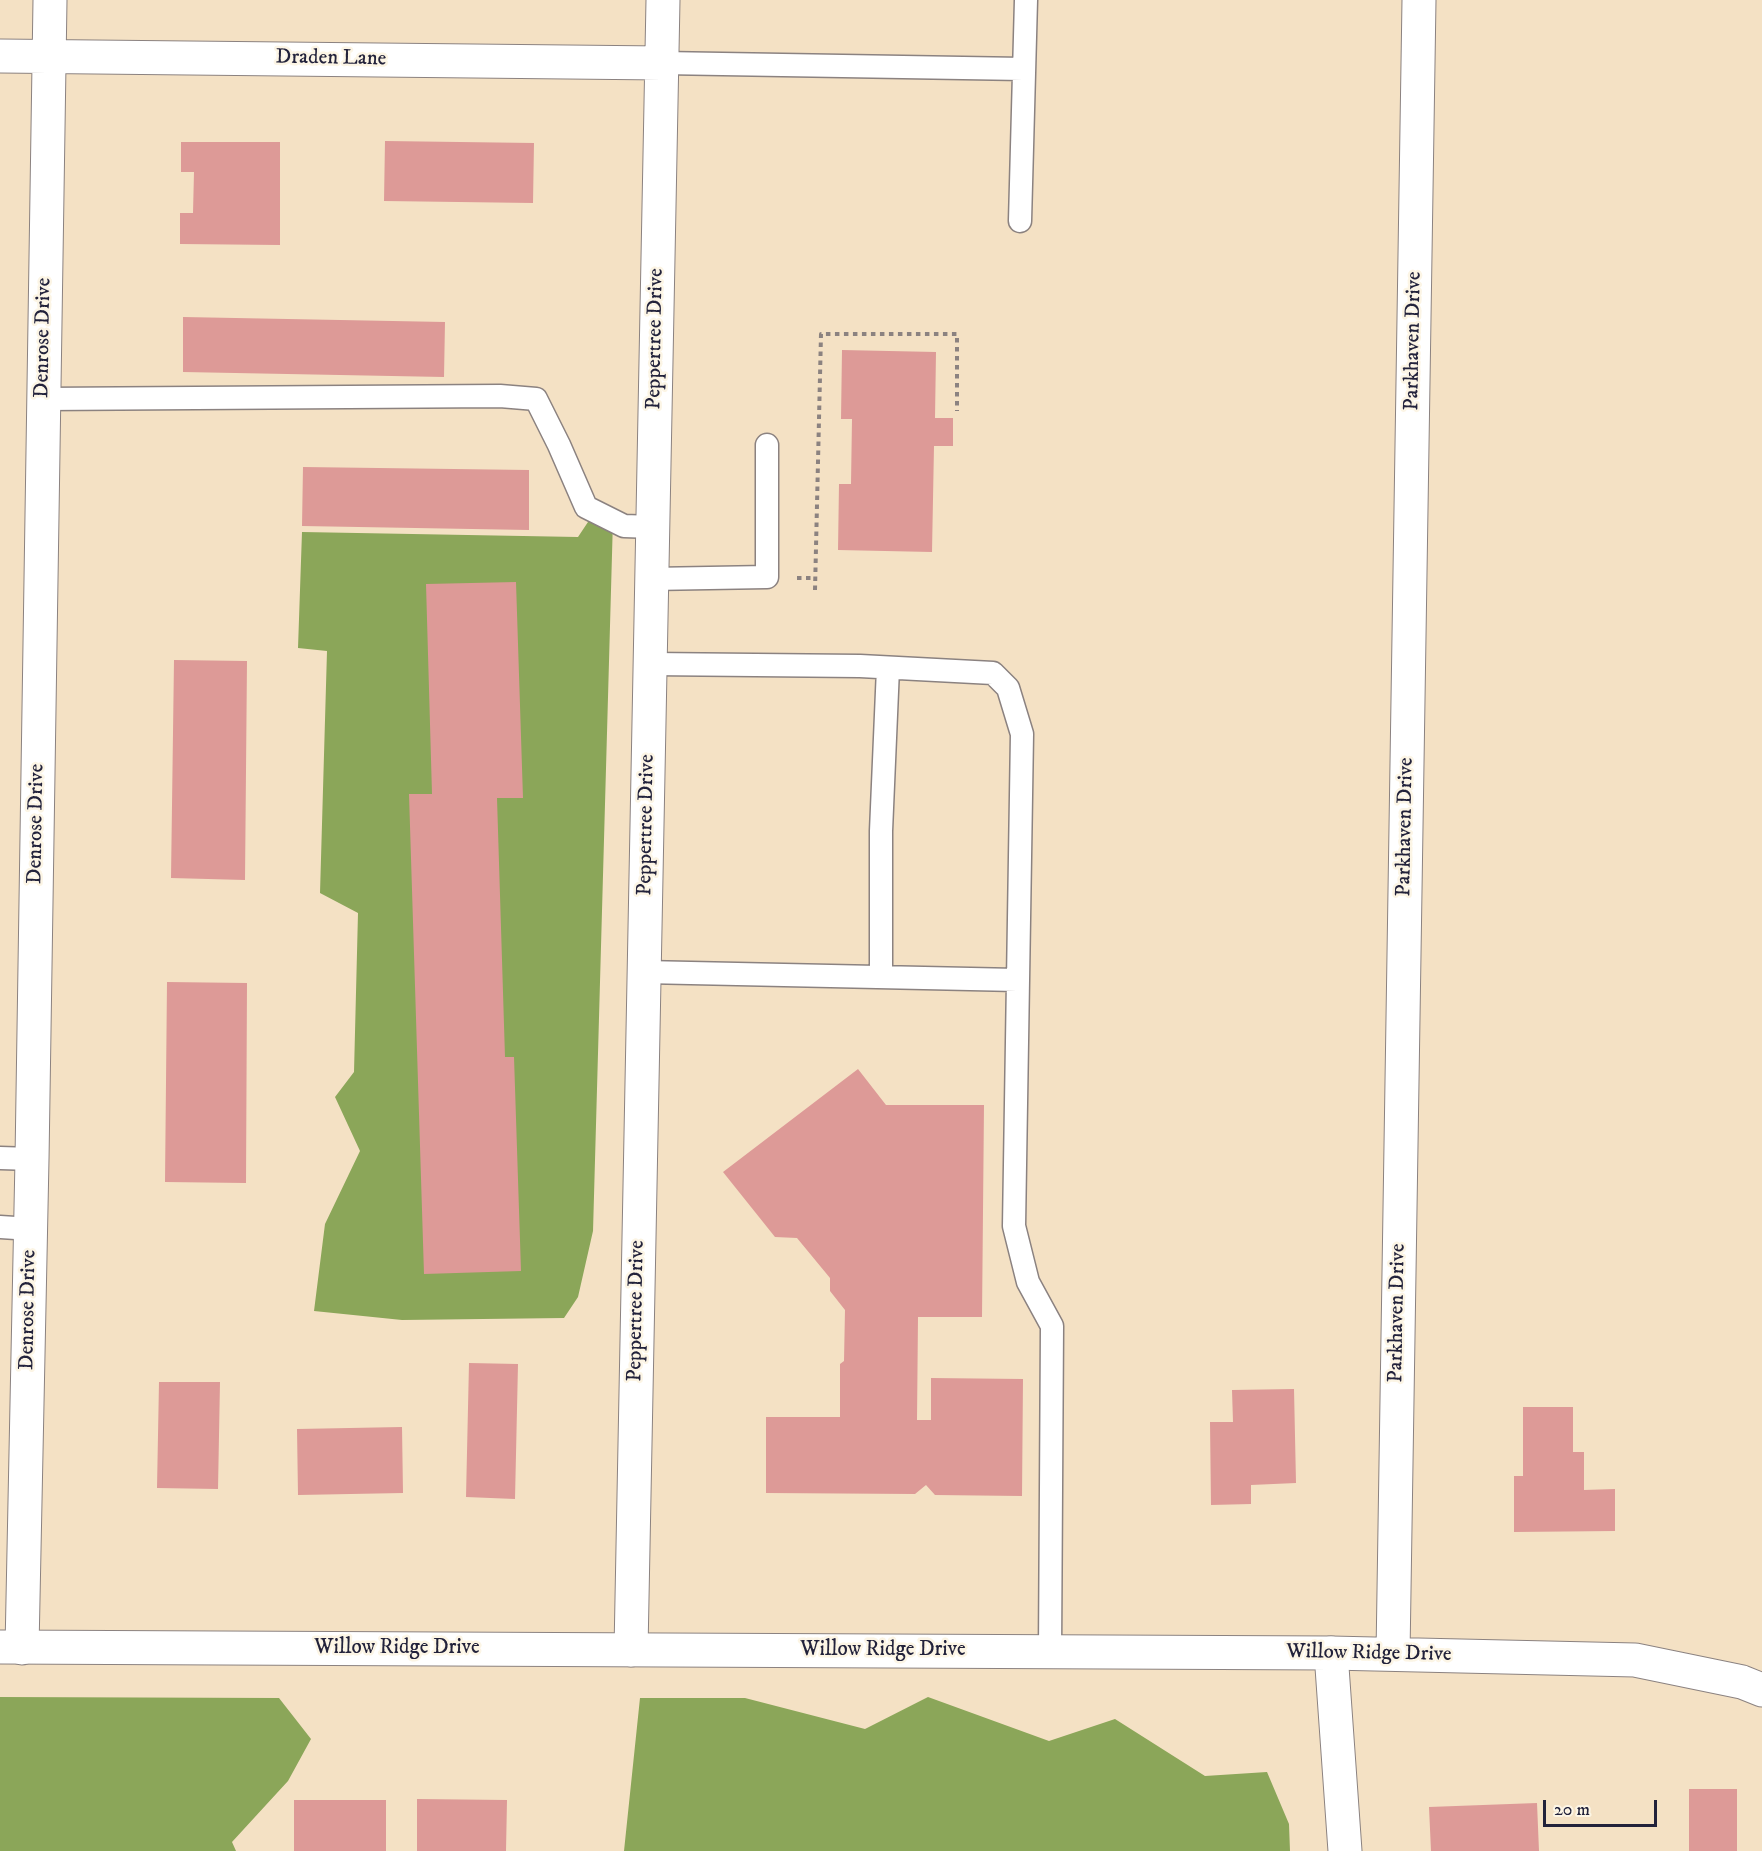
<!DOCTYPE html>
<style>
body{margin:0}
#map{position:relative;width:1762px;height:1851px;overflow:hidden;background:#f4e1c4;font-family:"IM FELL DW Pica",serif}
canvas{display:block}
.scale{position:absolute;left:1543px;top:1800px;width:114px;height:27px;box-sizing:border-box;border:3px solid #22223b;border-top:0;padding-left:8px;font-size:18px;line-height:21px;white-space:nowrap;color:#22223b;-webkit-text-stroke:4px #fcf5e5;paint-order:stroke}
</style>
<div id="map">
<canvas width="1762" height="1851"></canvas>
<div class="scale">20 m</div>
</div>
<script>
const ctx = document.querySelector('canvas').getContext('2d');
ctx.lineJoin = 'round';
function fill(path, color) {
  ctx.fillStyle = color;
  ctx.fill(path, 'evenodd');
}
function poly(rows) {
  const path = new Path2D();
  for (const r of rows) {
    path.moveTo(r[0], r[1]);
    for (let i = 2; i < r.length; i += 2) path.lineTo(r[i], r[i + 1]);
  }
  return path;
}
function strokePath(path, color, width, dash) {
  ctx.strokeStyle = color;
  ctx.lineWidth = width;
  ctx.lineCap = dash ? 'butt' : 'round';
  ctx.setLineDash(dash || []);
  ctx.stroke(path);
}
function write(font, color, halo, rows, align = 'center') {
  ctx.font = font + ' "IM FELL DW Pica",serif';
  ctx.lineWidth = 5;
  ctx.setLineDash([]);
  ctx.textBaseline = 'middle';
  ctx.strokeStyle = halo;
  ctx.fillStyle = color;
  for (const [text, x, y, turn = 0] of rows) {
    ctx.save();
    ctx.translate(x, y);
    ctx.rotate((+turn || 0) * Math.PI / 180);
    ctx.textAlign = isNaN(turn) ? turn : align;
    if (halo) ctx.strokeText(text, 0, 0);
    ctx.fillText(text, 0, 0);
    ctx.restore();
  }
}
const forest = poly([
 [596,510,613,519,593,1231,578,1297,564,1318,402,1320,314,1311,325,1224,360,1151,335,1097,354,1072,358,913,320,893,327,651,298,648,302,532,578,537],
 [0,1697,279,1698,311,1739,288,1781,232,1842,236,1851,0,1851],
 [928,1697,1049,1741,1115,1719,1205,1776,1267,1772,1289,1824,1290,1851,624,1851,640,1698,745,1698,865,1729]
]);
const building = poly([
 [385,141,534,143,533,203,384,201],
 [181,142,280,142,280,245,180,244,180,213,193,213,194,172,181,172],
 [183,317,445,322,444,377,183,372],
 [842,350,936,352,935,418,953,418,953,446,934,446,932,552,838,550,839,484,851,484,852,419,841,419],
 [303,467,529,470,529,530,302,526],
 [516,582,523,798,497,798,505,1057,514,1057,521,1271,424,1274,409,794,432,794,426,584],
 [174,660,247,661,245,880,171,878],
 [167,982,247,983,246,1183,165,1182],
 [858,1069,886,1105,984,1105,982,1317,918,1317,917,1420,931,1420,931,1378,1023,1379,1022,1496,935,1495,926,1485,915,1494,766,1493,766,1417,840,1417,840,1364,844,1361,845,1310,830,1291,830,1278,797,1238,775,1237,723,1172],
 [469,1363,518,1364,515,1499,466,1497],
 [159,1382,220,1382,218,1489,157,1488],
 [1294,1389,1296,1483,1251,1485,1251,1504,1211,1505,1210,1422,1233,1422,1232,1390],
 [1523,1407,1573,1407,1573,1452,1584,1452,1584,1490,1615,1489,1615,1531,1514,1532,1514,1476,1523,1476],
 [402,1427,403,1493,298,1495,297,1429],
 [1689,1789,1737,1789,1737,1851,1689,1851],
 [417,1799,507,1800,506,1851,417,1851],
 [294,1800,386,1800,386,1851,294,1851],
 [1537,1803,1539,1851,1431,1851,1429,1807]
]);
const path = poly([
 [797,578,815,578],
 [815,590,821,334,957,334,957,411]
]);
const lane = poly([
 [662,63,1023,69],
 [1020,221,1026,0],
 [43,399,500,396,536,399,559,445,586,507,624,526,653,527],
 [651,579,767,577,767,445],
 [650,664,860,666,993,673,1008,688,1022,734,1014,1226,1028,1282,1052,1326,1050,1652],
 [644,972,1017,980],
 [881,977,881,831,888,668],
 [0,1158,32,1159],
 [0,1227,31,1229]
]);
const street = poly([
 [0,56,662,63],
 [22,1648,32,1159,50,0],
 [631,1650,663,0],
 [1331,1653,1635,1660,1742,1682,1762,1690],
 [1393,1653,1419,0]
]);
const secondary = poly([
 [0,1647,1331,1653,1345,1851]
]);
const streetNames = [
 ["Draden Lane",331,59,1],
 ["Denrose Drive",44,338,-89],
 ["Peppertree Drive",656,339,-89],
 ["Parkhaven Drive",1414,341,-89],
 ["Denrose Drive",37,824,-89],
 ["Peppertree Drive",647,825,-89],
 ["Parkhaven Drive",1406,827,-89],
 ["Denrose Drive",29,1310,-89],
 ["Peppertree Drive",637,1311,-89],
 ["Parkhaven Drive",1398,1313,-89],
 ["Willow Ridge Drive",397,1649],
 ["Willow Ridge Drive",883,1651],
 ["Willow Ridge Drive",1369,1654,1]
];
fill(forest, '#8ba659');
fill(building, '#dd9a97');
strokePath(lane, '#8b8280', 25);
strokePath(street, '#8b8280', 35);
strokePath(secondary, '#8b8280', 35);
strokePath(path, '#8b8280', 4, [4.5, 4.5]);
strokePath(lane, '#fff', 22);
strokePath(street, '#fff', 33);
strokePath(secondary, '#fff', 33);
write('21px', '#22223b', '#fcf5e5', streetNames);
</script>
